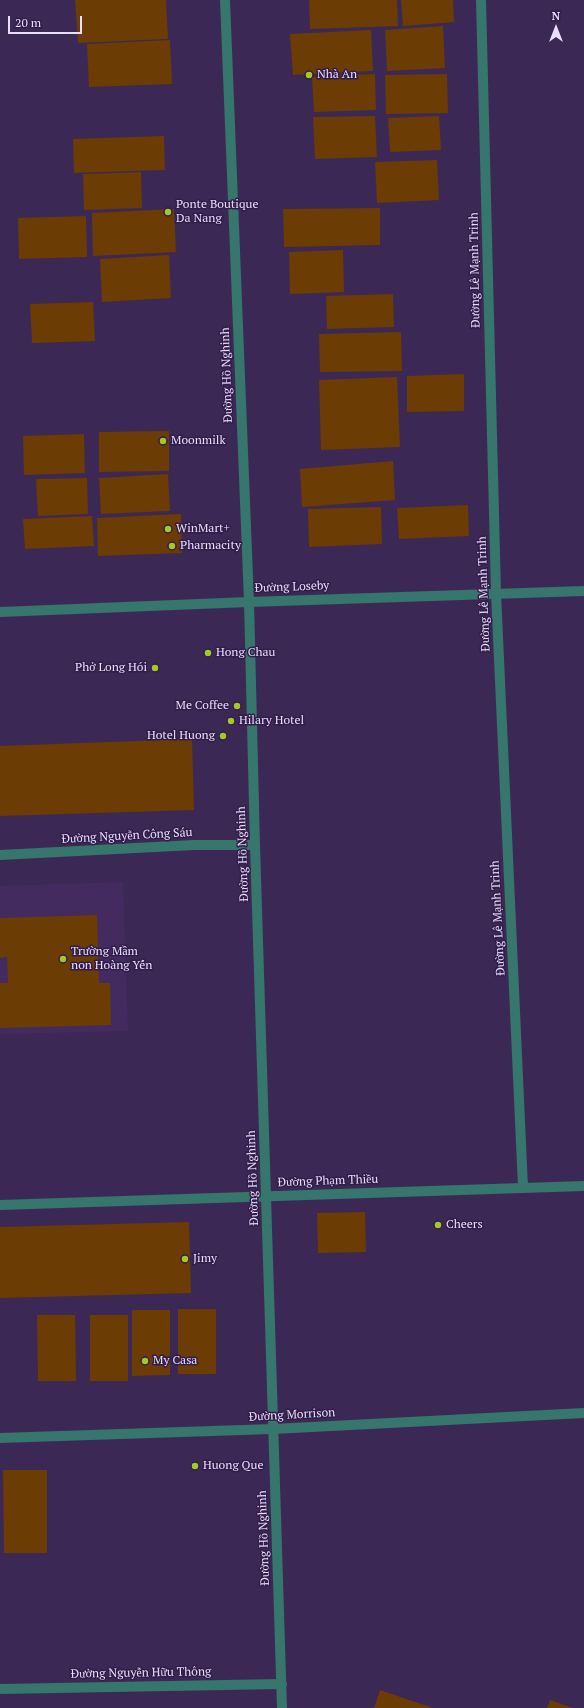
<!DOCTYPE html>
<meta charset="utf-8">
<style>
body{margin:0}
#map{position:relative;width:584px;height:1708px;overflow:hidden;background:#3c2855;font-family:"PT Serif",serif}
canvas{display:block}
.north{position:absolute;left:536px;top:8px;width:40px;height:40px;-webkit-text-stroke:3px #321d4a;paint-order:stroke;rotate:0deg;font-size:11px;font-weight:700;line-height:16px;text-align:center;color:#e9defb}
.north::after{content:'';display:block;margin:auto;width:14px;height:18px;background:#e9defb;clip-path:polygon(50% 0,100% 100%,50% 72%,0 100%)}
.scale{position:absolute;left:8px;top:16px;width:74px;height:18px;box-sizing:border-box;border:2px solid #e9defb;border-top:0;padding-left:5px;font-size:12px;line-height:14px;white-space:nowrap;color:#e9defb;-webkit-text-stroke:3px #321d4a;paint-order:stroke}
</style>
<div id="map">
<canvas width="584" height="1708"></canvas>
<div class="north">N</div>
<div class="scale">20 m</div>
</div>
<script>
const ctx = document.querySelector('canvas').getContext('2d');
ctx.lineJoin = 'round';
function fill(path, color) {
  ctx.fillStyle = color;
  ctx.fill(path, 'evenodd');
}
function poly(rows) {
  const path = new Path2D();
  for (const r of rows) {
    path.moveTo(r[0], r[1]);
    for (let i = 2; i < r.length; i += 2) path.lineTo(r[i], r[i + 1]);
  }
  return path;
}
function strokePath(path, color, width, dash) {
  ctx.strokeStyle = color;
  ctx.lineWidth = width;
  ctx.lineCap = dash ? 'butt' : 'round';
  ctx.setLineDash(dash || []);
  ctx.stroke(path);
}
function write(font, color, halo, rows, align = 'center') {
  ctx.font = font + ' "PT Serif",serif';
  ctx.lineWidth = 3;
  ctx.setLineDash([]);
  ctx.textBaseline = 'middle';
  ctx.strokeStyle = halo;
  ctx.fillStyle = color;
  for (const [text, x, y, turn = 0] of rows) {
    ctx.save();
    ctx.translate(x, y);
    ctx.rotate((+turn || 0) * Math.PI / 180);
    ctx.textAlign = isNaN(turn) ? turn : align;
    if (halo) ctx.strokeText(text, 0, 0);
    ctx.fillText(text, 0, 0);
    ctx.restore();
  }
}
const built = poly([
 [123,882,128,1031,0,1034,0,886]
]);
const building = poly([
 [75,0,166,0,168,39,78,43],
 [309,0,397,0,398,26,310,29],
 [401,0,453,0,454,22,403,26],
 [443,26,445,68,387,71,385,30],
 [371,30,373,71,293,75,290,34],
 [170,40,172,84,89,87,87,44],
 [375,74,376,110,314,112,312,77],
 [447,74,448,113,386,114,385,75],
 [375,116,377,157,315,159,313,117],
 [439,116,441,150,390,152,388,118],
 [164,136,165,170,74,173,73,139],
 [437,160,439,200,377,203,375,162],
 [141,172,142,208,84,210,83,174],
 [380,208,380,245,284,247,283,209],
 [174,209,176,252,93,256,92,213],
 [86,216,87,257,19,259,18,218],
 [343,250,344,292,290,294,289,252],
 [169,255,171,298,102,302,100,259],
 [393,294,394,327,327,329,326,296],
 [93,302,95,341,32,343,30,304],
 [401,332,402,371,320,372,319,334],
 [464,374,464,411,407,412,407,376],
 [397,377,400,447,321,450,319,380],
 [169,431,169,471,99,472,99,432],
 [84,434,85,473,24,475,23,436],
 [393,461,395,500,302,507,300,469],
 [168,474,170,511,101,514,99,478],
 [87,478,88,514,38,516,36,479],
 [468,505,469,536,399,539,397,508],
 [381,507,382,544,309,547,308,509],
 [181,514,182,553,98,556,97,518],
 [92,516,94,546,25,549,23,519],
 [192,739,194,810,0,816,0,746],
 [97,915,99,983,110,983,111,1025,0,1028,0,983,8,983,7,957,0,958,0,918],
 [365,1212,366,1252,318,1253,317,1213],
 [189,1222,191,1293,0,1298,0,1227],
 [178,1309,216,1309,216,1374,178,1374],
 [132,1310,170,1310,170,1375,132,1376],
 [37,1315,75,1315,76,1381,38,1381],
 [90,1315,128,1315,128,1381,90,1381],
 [3,1470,47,1470,47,1553,4,1553],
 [380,1690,433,1708,374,1708],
 [550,1700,573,1708,547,1708]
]);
const minor = poly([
 [481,0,496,593,523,1187],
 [0,855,194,845,255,845],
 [0,1205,584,1186],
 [0,1438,273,1429,584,1413],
 [0,1689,282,1684]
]);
const tertiary = poly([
 [225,0,249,602,255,845,282,1708],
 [0,612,249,602,584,591]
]);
const markers = [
 [309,75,4,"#a4c825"],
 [168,212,4,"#a4c825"],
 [163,441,4,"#a4c825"],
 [168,529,4,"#a4c825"],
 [172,546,4,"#a4c825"],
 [208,653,4,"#a4c825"],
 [155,668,4,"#a4c825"],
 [237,706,4,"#a4c825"],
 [231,721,4,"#a4c825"],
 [223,736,4,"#a4c825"],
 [63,959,4,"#a4c825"],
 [438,1225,4,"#a4c825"],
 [185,1259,4,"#a4c825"],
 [145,1361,4,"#a4c825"],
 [195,1466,4,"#a4c825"]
];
const poiNames = [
 ["Nhà An",317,75],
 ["Ponte Boutique",176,205],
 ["Da Nang",176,219],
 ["Moonmilk",171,441],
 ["WinMart+",176,529],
 ["Pharmacity",180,546],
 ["Hong Chau",216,653],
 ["Phở Long Hói",147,668,"right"],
 ["Me Coffee",229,706,"right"],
 ["Hilary Hotel",239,721],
 ["Hotel Huong",215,736,"right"],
 ["Trường Mầm",71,952],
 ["non Hoàng Yến",71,966],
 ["Cheers",446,1225],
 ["Jimy",193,1259],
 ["My Casa",153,1361],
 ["Huong Que",203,1466]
];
const streetNames = [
 ["Đường Lê Mạnh Trinh",475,270,-91],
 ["Đường Hồ Nghinh",227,375,-92],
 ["Đường Loseby",292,587,-2],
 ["Đường Lê Mạnh Trinh",484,594,-92],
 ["Đường Nguyễn Công Sáu",127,836,-3],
 ["Đường Hồ Nghinh",243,854,-92],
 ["Đường Lê Mạnh Trinh",498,918,-93],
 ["Đường Hồ Nghinh",253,1178,-92],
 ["Đường Phạm Thiều",328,1181,-2],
 ["Đường Morrison",292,1415,-3],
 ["Đường Hồ Nghinh",264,1538,-92],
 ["Đường Nguyễn Hữu Thông",141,1673,-1]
];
fill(built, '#432b60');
fill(building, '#6b3c04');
strokePath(minor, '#36766c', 10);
strokePath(tertiary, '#36766c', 10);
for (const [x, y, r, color] of markers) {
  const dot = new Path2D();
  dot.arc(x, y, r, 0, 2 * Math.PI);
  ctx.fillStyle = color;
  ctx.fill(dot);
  strokePath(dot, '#321d4a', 1.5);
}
write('12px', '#e9defb', '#321d4a', poiNames, 'left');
write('12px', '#e9defb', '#321d4a', streetNames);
</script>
